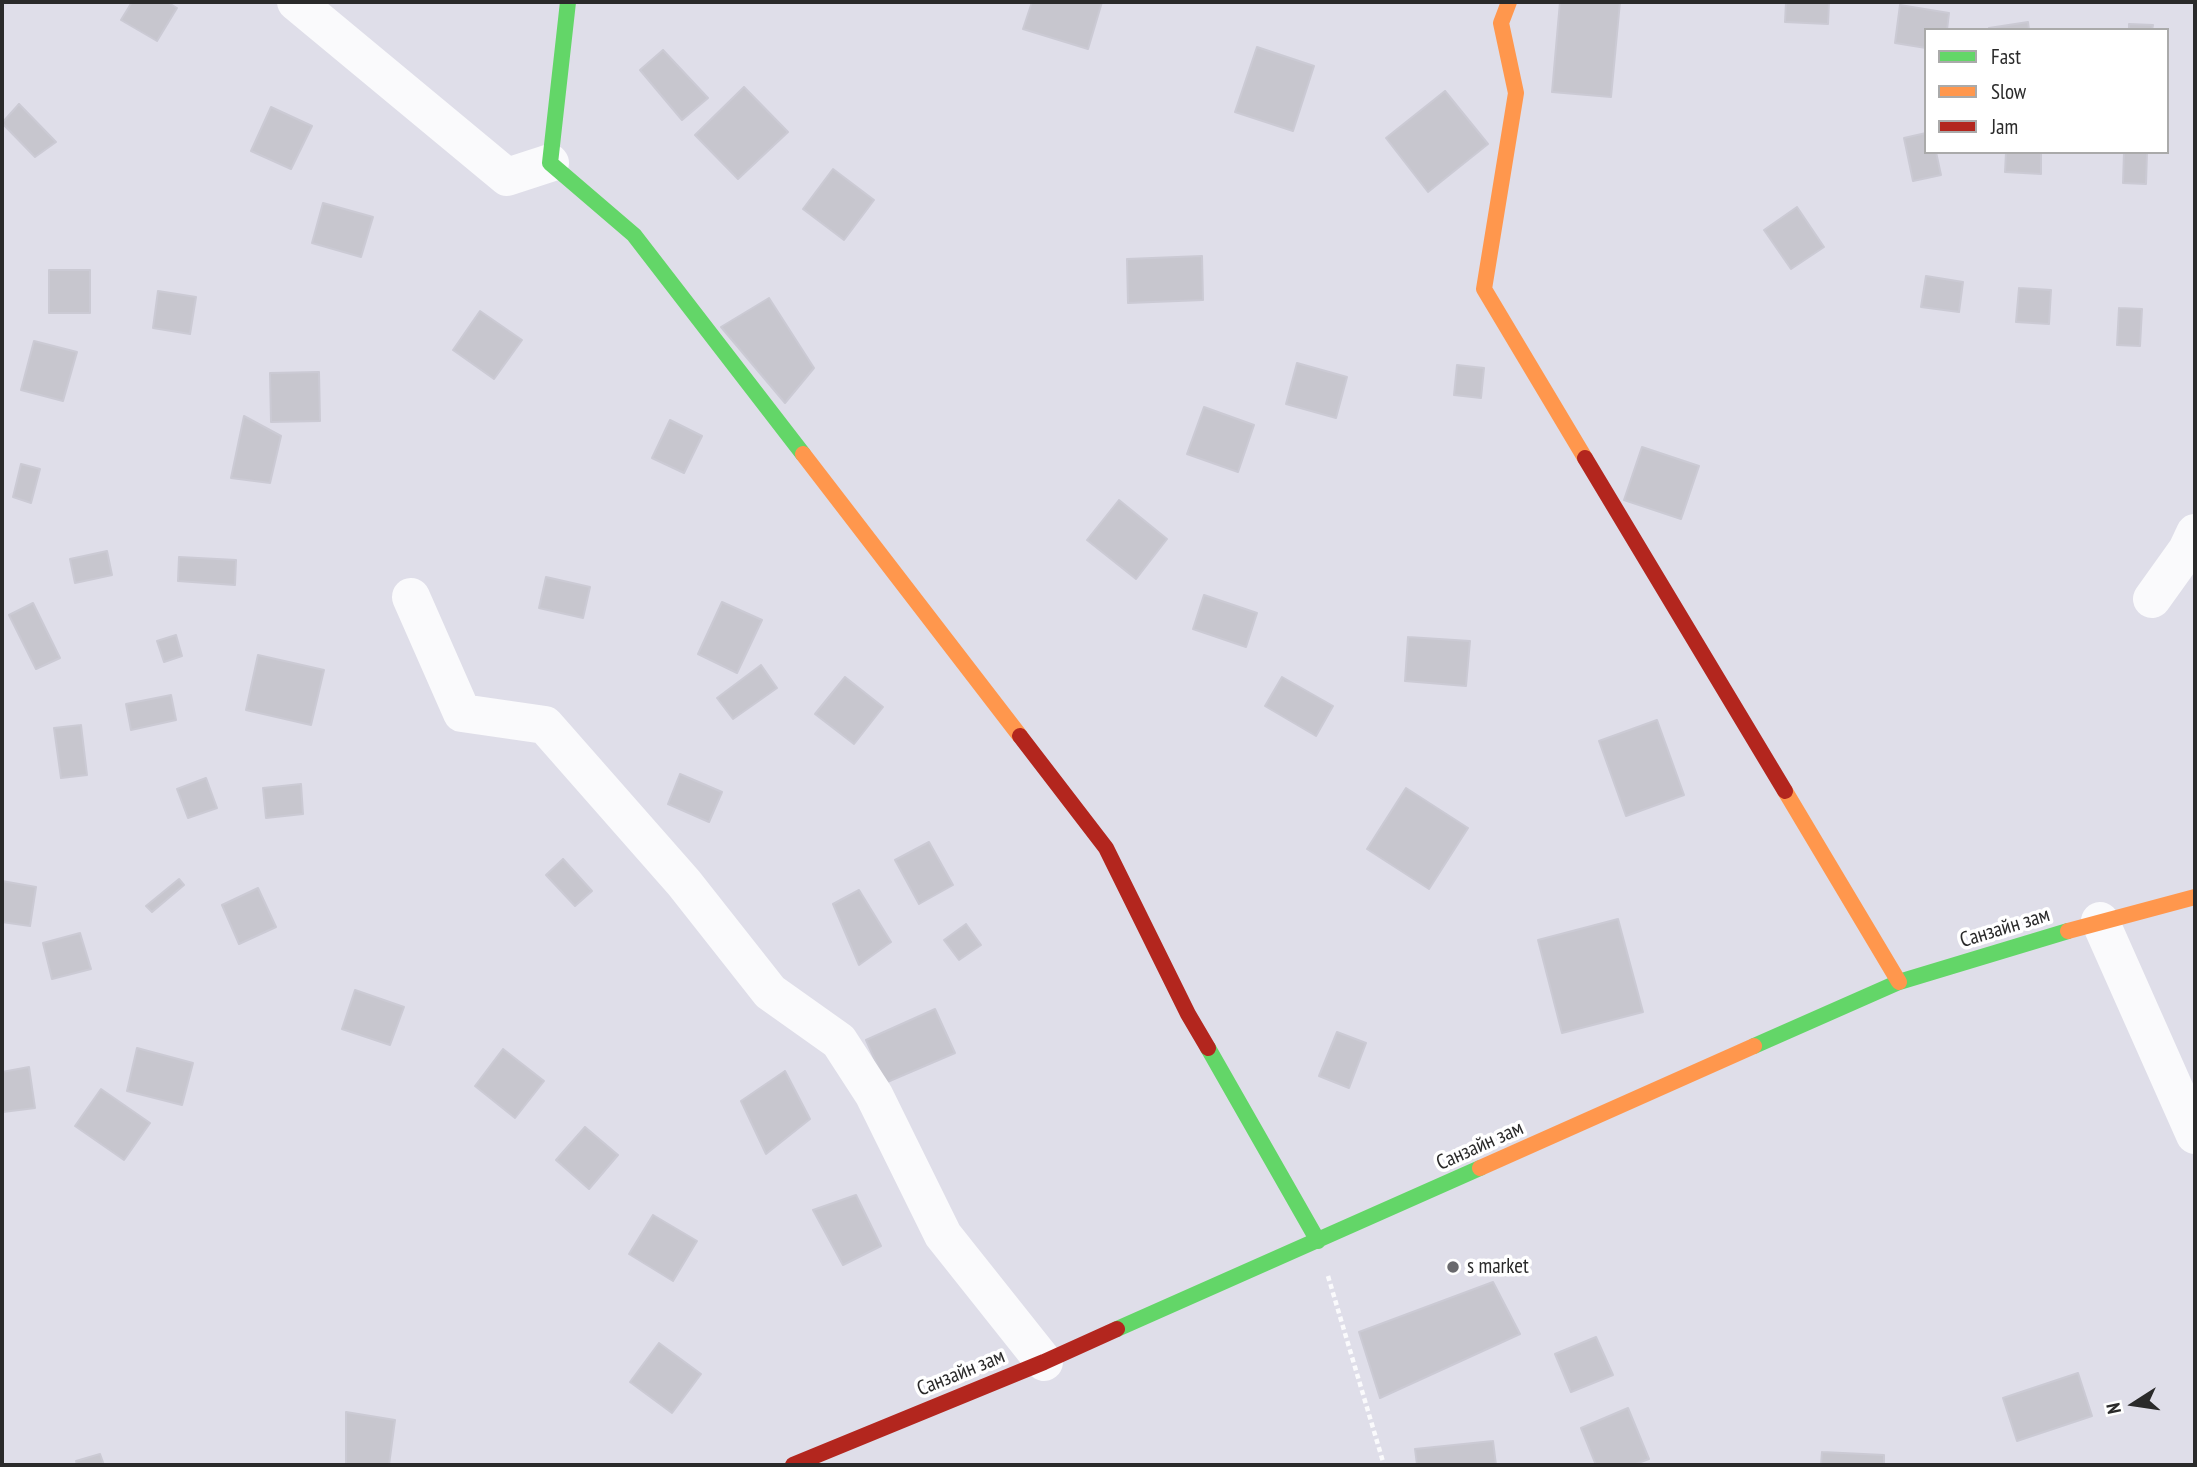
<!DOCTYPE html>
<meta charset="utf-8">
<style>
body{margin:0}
#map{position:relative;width:2197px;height:1467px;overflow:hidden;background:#dfdee9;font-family:"PT Sans Narrow",sans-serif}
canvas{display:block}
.frame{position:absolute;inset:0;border:4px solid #2a2a2a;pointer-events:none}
.legend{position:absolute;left:1924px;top:28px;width:245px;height:126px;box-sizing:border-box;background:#fff;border:2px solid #aaa;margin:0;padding:9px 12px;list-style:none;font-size:21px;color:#2a2a2a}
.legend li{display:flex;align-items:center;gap:14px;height:35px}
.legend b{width:35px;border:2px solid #aaa}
.north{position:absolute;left:2099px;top:1369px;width:70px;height:70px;-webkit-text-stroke:5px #fff;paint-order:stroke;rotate:258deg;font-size:19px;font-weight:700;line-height:28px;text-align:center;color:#2a2a2a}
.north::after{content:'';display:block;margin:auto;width:24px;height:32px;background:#2a2a2a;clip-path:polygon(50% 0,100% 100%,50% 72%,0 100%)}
</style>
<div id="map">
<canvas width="2197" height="1467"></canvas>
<div class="frame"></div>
<ul class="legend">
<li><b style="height:9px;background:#63d668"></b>Fast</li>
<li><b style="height:9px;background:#ff974d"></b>Slow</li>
<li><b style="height:9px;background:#b3261e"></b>Jam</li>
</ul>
<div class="north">N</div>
</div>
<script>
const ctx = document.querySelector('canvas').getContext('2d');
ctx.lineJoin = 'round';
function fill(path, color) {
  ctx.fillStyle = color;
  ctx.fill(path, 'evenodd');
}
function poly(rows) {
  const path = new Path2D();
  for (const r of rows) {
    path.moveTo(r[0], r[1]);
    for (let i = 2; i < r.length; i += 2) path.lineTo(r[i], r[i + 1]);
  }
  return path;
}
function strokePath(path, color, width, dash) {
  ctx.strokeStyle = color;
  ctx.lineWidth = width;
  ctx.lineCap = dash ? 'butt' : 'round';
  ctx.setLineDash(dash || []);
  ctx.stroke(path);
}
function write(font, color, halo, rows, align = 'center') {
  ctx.font = font + ' "PT Sans Narrow",sans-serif';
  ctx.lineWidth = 7;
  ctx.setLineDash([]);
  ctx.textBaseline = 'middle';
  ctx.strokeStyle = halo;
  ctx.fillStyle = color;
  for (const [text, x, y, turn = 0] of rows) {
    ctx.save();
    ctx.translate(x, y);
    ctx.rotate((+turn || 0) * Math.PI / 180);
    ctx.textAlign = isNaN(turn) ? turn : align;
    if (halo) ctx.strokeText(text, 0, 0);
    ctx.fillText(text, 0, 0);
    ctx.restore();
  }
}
const building = poly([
 [132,2,167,2,177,8,157,41,121,20,132,2],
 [1032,2,1102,2,1088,49,1023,29,1032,2],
 [1560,2,1620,2,1611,97,1552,92,1560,2],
 [1786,2,1829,2,1828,24,1785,22,1786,2],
 [1900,5,1949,13,1947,30,1926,30,1926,48,1895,43,1900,5],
 [2028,22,2029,30,1990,30,1989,28,2028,22],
 [2129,24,2153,25,2152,30,2129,30,2129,24],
 [1257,47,1314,66,1293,131,1235,112,1257,47],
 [663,50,708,98,682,120,640,70,663,50],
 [744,87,788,132,738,179,695,135,744,87],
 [1445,91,1488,144,1428,192,1386,138,1445,91],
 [19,104,56,142,35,157,2,123,19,104],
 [271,107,312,126,291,169,251,151,271,107],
 [1926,133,1926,152,1936,152,1941,175,1913,181,1904,138,1926,133],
 [2006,152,2041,152,2041,174,2005,172,2006,152],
 [2124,152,2147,152,2146,184,2123,183,2124,152],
 [833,169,874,200,844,240,803,209,833,169],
 [323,203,373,217,361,257,312,243,323,203],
 [1797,207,1824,247,1791,269,1764,230,1797,207],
 [1202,256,1203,300,1128,303,1127,259,1202,256],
 [49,270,90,270,90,313,49,313,49,270],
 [1926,276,1963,282,1959,312,1921,307,1926,276],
 [2019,288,2051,290,2049,324,2016,322,2019,288],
 [158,291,196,297,190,334,153,328,158,291],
 [769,298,814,368,785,403,721,327,769,298],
 [2119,308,2142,309,2140,346,2117,345,2119,308],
 [480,311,522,340,494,379,453,350,480,311],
 [34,341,77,352,63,401,21,390,34,341],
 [1297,363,1347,377,1336,418,1286,404,1297,363],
 [1457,365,1484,368,1481,398,1454,395,1457,365],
 [319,372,320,421,271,422,270,373,319,372],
 [1204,407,1254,425,1238,472,1187,454,1204,407],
 [244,416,281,436,270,483,231,478,244,416],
 [670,420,702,436,684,473,652,458,670,420],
 [1642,447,1699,466,1681,519,1624,500,1642,447],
 [21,464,40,469,31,503,13,497,21,464],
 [1119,500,1167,539,1136,579,1087,540,1119,500],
 [107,551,112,575,75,583,70,559,107,551],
 [179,557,236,560,235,585,178,581,179,557],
 [546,577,590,587,583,618,539,608,546,577],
 [1204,595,1257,613,1246,647,1193,629,1204,595],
 [722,602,762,620,737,673,698,654,722,602],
 [33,603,60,658,36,669,9,615,33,603],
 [176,635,182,656,164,662,157,641,176,635],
 [1408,637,1470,641,1466,686,1405,681,1408,637],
 [258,655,324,670,311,725,246,710,258,655],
 [761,665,777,688,733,719,717,698,761,665],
 [845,677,883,707,854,744,815,714,845,677],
 [1282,677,1333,706,1316,736,1265,706,1282,677],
 [171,695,176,720,131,730,126,704,171,695],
 [1657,720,1684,795,1626,816,1599,741,1657,720],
 [81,725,87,775,61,778,54,728,81,725],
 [680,774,722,792,709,822,668,804,680,774],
 [206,778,217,808,188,818,177,789,206,778],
 [301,784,303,814,266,818,263,788,301,784],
 [1406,788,1468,828,1429,889,1367,849,1406,788],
 [929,842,953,885,919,904,895,860,929,842],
 [563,859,592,891,575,906,546,875,563,859],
 [179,879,184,885,152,912,146,906,179,879],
 [2,881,36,887,30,926,2,922,2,881],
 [258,888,276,927,239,944,222,905,258,888],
 [859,890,891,942,859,965,833,904,859,890],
 [1618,919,1643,1012,1562,1033,1538,940,1618,919],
 [966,924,981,945,959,960,944,940,966,924],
 [80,933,91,969,52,979,43,943,80,933],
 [355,990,404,1007,390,1045,342,1029,355,990],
 [935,1009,955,1053,885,1083,866,1040,935,1009],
 [1337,1032,1366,1043,1349,1088,1319,1076,1337,1032],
 [137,1048,193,1063,182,1105,127,1091,137,1048],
 [503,1049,544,1081,515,1118,475,1086,503,1049],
 [29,1067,35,1108,3,1112,2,1072,29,1067],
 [785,1071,810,1119,766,1154,741,1101,785,1071],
 [101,1089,150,1123,124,1160,75,1126,101,1089],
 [585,1127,618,1155,589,1189,556,1160,585,1127],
 [856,1195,881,1246,843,1265,813,1210,856,1195],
 [653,1215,697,1241,673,1281,629,1254,653,1215],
 [1493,1282,1520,1334,1380,1398,1359,1332,1493,1282],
 [1596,1337,1613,1375,1571,1392,1555,1354,1596,1337],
 [659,1343,701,1374,672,1413,630,1382,659,1343],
 [2078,1373,2092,1416,2017,1441,2003,1398,2078,1373],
 [1628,1408,1649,1459,1633,1465,1596,1465,1581,1428,1628,1408],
 [346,1412,395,1420,389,1465,346,1465,346,1412],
 [1493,1441,1496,1465,1417,1465,1415,1449,1493,1441],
 [1822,1452,1884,1455,1884,1465,1821,1465,1822,1452],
 [100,1454,104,1465,77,1465,76,1461,100,1454]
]);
const path = poly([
 [1328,1276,1384,1465]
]);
const street = poly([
 [296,2,507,177,550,163],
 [411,597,462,713,545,725,684,883,770,992,839,1041,874,1095,943,1235,1044,1362],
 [2152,599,2187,550,2195,533],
 [2100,921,2195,1135]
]);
const fast = poly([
 [568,2,550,163,634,235,803,454],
 [1754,1046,1899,982,2068,931],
 [1208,1048,1318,1241],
 [1117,1329,1480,1168]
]);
const slow = poly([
 [1509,2,1501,23,1516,93,1484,289,1585,458],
 [803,454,1020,736],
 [1785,791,1899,982],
 [2068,931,2195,897],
 [1480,1168,1754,1046]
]);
const jam = poly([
 [1585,458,1785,791],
 [1020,736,1106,848,1188,1014,1208,1048],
 [793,1465,1044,1362,1117,1329]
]);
const markers = [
 [1453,1267,7,"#69696d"]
];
const streetNames = [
 ["Санзайн зам",2005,928,-17],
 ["Санзайн зам",1480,1146,-24],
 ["Санзайн зам",961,1373,-22]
];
const poiNames = [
 ["s market",1467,1267]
];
fill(building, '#c7c6ce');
strokePath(building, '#cbcad4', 2);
strokePath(path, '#fafafc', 4.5, [5, 3.5]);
strokePath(street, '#fafafc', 38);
strokePath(fast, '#63d668', 16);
strokePath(slow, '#ff974d', 16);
strokePath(jam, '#b3261e', 16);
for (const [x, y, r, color] of markers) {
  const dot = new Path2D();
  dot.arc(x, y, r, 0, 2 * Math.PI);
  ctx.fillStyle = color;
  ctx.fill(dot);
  strokePath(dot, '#fff', 2.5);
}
write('21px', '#2a2a2a', '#fff', streetNames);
write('21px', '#2a2a2a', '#fff', poiNames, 'left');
</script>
